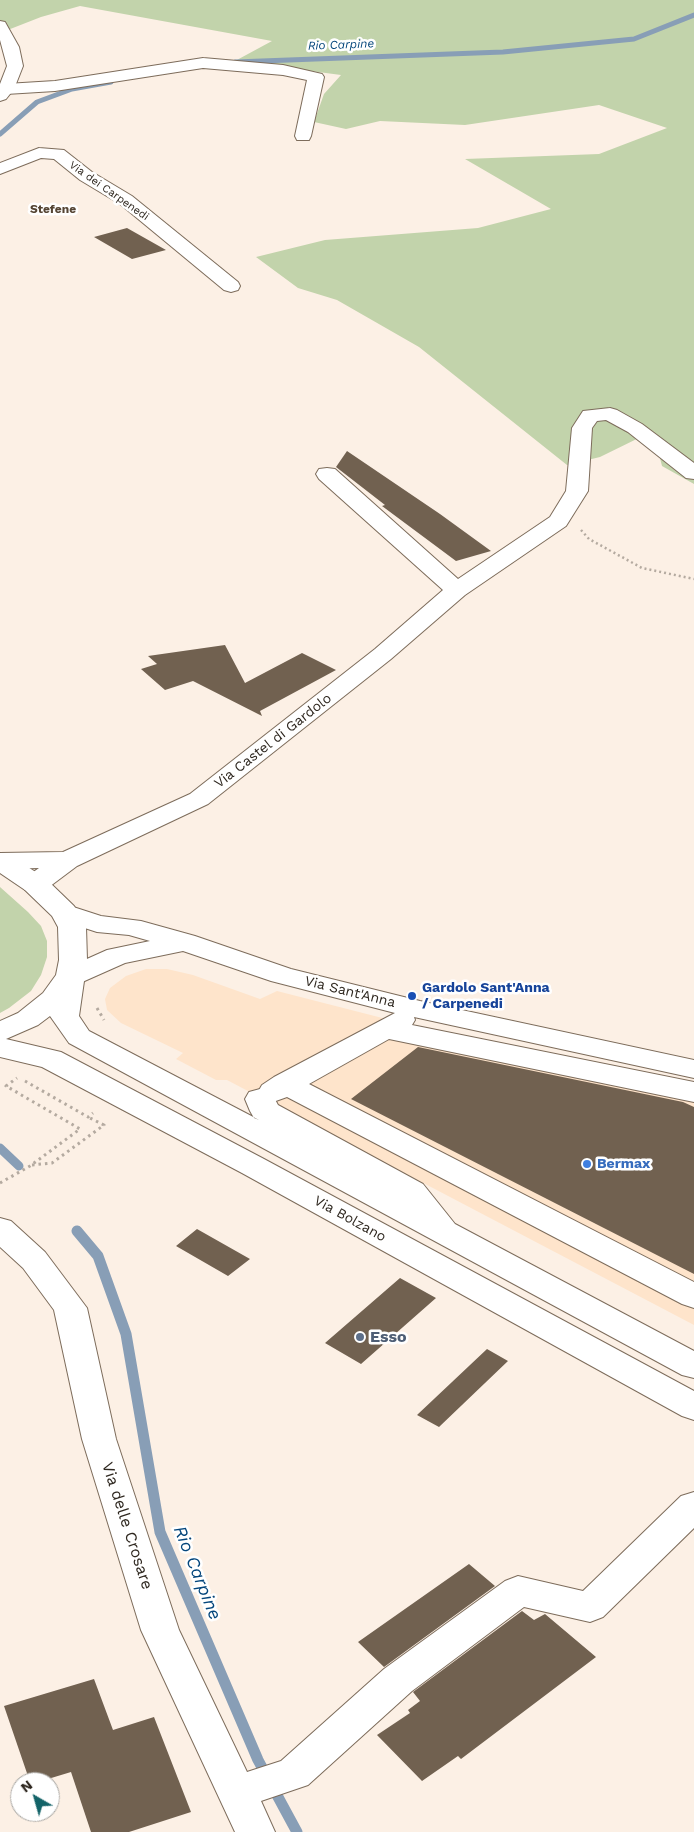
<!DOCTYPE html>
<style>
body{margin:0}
#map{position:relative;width:694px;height:1832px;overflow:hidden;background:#fcf0e5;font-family:"Work Sans",sans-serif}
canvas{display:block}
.north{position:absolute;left:10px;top:1772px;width:50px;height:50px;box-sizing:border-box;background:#fff;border:1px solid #aba9a5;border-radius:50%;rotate:322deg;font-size:14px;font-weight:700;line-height:20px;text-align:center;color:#2e271f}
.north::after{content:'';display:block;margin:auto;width:18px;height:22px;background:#136368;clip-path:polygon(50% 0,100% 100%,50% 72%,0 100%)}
</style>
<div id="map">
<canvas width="694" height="1832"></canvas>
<div class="north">N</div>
</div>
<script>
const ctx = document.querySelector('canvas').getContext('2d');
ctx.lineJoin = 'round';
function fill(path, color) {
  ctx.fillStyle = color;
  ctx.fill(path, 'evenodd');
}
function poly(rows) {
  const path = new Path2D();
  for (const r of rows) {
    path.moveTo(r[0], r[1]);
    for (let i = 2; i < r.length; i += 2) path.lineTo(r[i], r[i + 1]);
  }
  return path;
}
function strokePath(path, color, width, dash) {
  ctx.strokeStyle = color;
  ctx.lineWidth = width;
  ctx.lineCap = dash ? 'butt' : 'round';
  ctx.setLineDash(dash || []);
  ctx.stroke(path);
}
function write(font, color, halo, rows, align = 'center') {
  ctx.font = font + ' "Work Sans",sans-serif';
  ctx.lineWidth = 5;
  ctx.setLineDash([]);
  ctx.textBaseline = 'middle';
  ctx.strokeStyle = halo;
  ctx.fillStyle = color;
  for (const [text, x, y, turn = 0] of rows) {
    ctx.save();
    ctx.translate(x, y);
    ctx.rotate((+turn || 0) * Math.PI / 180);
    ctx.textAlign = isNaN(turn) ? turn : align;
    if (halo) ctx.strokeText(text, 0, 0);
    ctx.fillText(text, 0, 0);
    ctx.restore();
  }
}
const built = poly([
 [146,969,167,969,193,975,260,999,277,991,398,1022,694,1084,694,1325,227,1080,216,1080,176,1059,183,1053,121,1023,107,1010,105,999,110,988,126,976]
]);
const green = poly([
 [0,0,694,0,694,484,662,466,653,431,600,457,567,465,419,347,337,300,298,288,256,257,325,240,478,228,551,209,465,159,599,154,667,128,599,105,465,125,380,121,346,129,314,122,324,94,341,75,235,61,272,41,80,6,41,17,0,33],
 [0,887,28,912,41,926,47,941,47,957,41,975,31,991,9,1008,0,1013]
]);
const streamFar2 = poly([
 [235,62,503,52,634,39,694,15],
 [0,134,37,102,72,89,111,82]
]);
const streamFar1 = poly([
 [0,1148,19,1166]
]);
const stream = poly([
 [77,1231,98,1256,126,1334,160,1532,258,1760,297,1832]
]);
const building = poly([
 [127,228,166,250,132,259,94,237],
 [347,451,440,514,491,551,456,561,382,506,385,505,336,467],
 [225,645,245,683,302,653,336,670,260,711,262,716,193,681,165,690,141,669,157,664,148,656],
 [418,1047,683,1102,694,1107,694,1274,351,1099],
 [197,1229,250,1259,228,1276,176,1246],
 [400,1278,436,1298,361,1364,325,1343],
 [487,1349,508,1361,439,1427,417,1415],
 [469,1564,495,1586,384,1667,358,1642],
 [522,1611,534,1620,545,1614,596,1657,461,1759,458,1756,422,1781,377,1735,410,1713,408,1710,420,1701,413,1692],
 [94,1679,113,1730,154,1717,191,1812,129,1832,91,1832,71,1772,38,1782,30,1782,4,1706]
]);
const pathFar1 = poly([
 [581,530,589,539,642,568,694,579]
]);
const path = poly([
 [97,1008,104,1020],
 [25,1081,88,1117,93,1113],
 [32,1165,52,1163,104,1125,88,1117],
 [0,1183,30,1166,80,1129,6,1086,17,1078]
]);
const minor = poly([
 [203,58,283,65,322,74,324,77,311,136,309,140,297,140,295,136,307,80,283,75,203,68,55,91,6,94,0,92,0,86,6,84,55,81,203,58],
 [39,148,64,150,92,172,132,196,238,282,240,286,238,290,231,292,224,290,120,204,80,180,54,159,41,158,0,174,0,163,39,148],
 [610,408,617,410,642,424,694,463,694,479,686,478,628,432,606,420,597,421,592,428,588,491,566,526,465,595,391,659,208,804,77,866,45,890,35,892,25,890,21,884,25,878,39,868,0,869,0,853,63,852,190,794,375,649,443,590,319,479,316,474,319,469,327,468,335,469,458,579,550,517,566,491,572,428,583,411,610,408],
 [64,904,101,916,141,921,195,936,291,969,420,1001,694,1060,694,1078,414,1017,415,1020,412,1025,694,1082,694,1102,389,1039,309,1084,694,1282,694,1308,682,1304,287,1097,273,1102,262,1099,258,1092,262,1085,274,1077,395,1013,271,981,183,951,125,963,80,983,70,986,60,983,56,977,60,971,107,950,150,941,129,935,97,932,54,918,50,912,54,906,64,904],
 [0,1218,11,1221,45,1252,87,1308,116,1439,179,1630,247,1772,281,1761,384,1669,505,1581,518,1576,583,1591,681,1496,694,1492,694,1528,603,1617,590,1622,524,1607,412,1691,308,1785,261,1801,275,1832,235,1832,141,1630,82,1439,54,1310,23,1268,0,1247,0,1218]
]);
const major = poly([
 [0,21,5,22,19,47,23,66,14,89,6,99,0,101,0,84,7,66,0,40,0,21],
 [0,853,9,855,45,878,74,906,86,927,87,960,79,1016,89,1031,259,1120,254,1118,250,1111,245,1099,249,1092,260,1089,271,1092,278,1105,423,1184,455,1224,694,1351,694,1378,682,1375,69,1043,50,1016,38,1025,6,1039,61,1052,264,1159,694,1391,694,1420,682,1416,242,1173,42,1067,0,1057,0,1021,18,1013,43,993,56,975,59,960,58,927,52,916,25,890,0,873,0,853]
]);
const markers = [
 [412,996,5,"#1a4fb4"],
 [587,1164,5,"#3f7fe0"],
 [360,1337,5,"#5c6f8a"]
];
const farStreetnames = [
 ["Via dei Carpenedi",109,191,35]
];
const farWaternames = [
 ["Rio Carpine",341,45,-2]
];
const farNeighbourhoodnames = [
 ["Stefene",53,209]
];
const streetNames = [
 ["Via Castel di Gardolo",273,741,-38],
 ["Via Sant'Anna",350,992,14],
 ["Via Bolzano",350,1219,29]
];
const transitNames = [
 ["Gardolo Sant'Anna",422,988],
 ["/ Carpenedi",422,1004]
];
const shopNames = [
 ["Bermax",597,1164]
];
const nearServicenames = [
 ["Esso",370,1337]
];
const nearStreetnames = [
 ["Via delle Crosare",127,1526,72]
];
const nearWaternames = [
 ["Rio Carpine",197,1573,68]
];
fill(built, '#fee4cb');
fill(green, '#c2d3ab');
strokePath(streamFar2, '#889eb6', 5);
strokePath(streamFar1, '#889eb6', 9);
strokePath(stream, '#889eb6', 11);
fill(building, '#716150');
strokePath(minor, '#7d6c5b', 2);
strokePath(major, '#7d6c5b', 2);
strokePath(pathFar1, '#b4aaa0', 2.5, [2, 3]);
strokePath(path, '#b4aaa0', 3, [2.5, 4]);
fill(minor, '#fff');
fill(major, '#fff');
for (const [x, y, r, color] of markers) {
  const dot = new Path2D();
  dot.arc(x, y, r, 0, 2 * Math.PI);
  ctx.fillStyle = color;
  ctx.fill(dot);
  strokePath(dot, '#fff', 2);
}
write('11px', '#2e271f', '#fff', farStreetnames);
write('italic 12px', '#03457b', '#fff', farWaternames);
write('bold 12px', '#554534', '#fff', farNeighbourhoodnames);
write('14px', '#2e271f', '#fff', streetNames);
write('bold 14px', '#164399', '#fff', transitNames, 'left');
write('bold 14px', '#366cbe', '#fff', shopNames, 'left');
write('bold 16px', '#4e5e75', '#fff', nearServicenames, 'left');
write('16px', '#2e271f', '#fff', nearStreetnames);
write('italic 18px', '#03457b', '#fff', nearWaternames);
</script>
